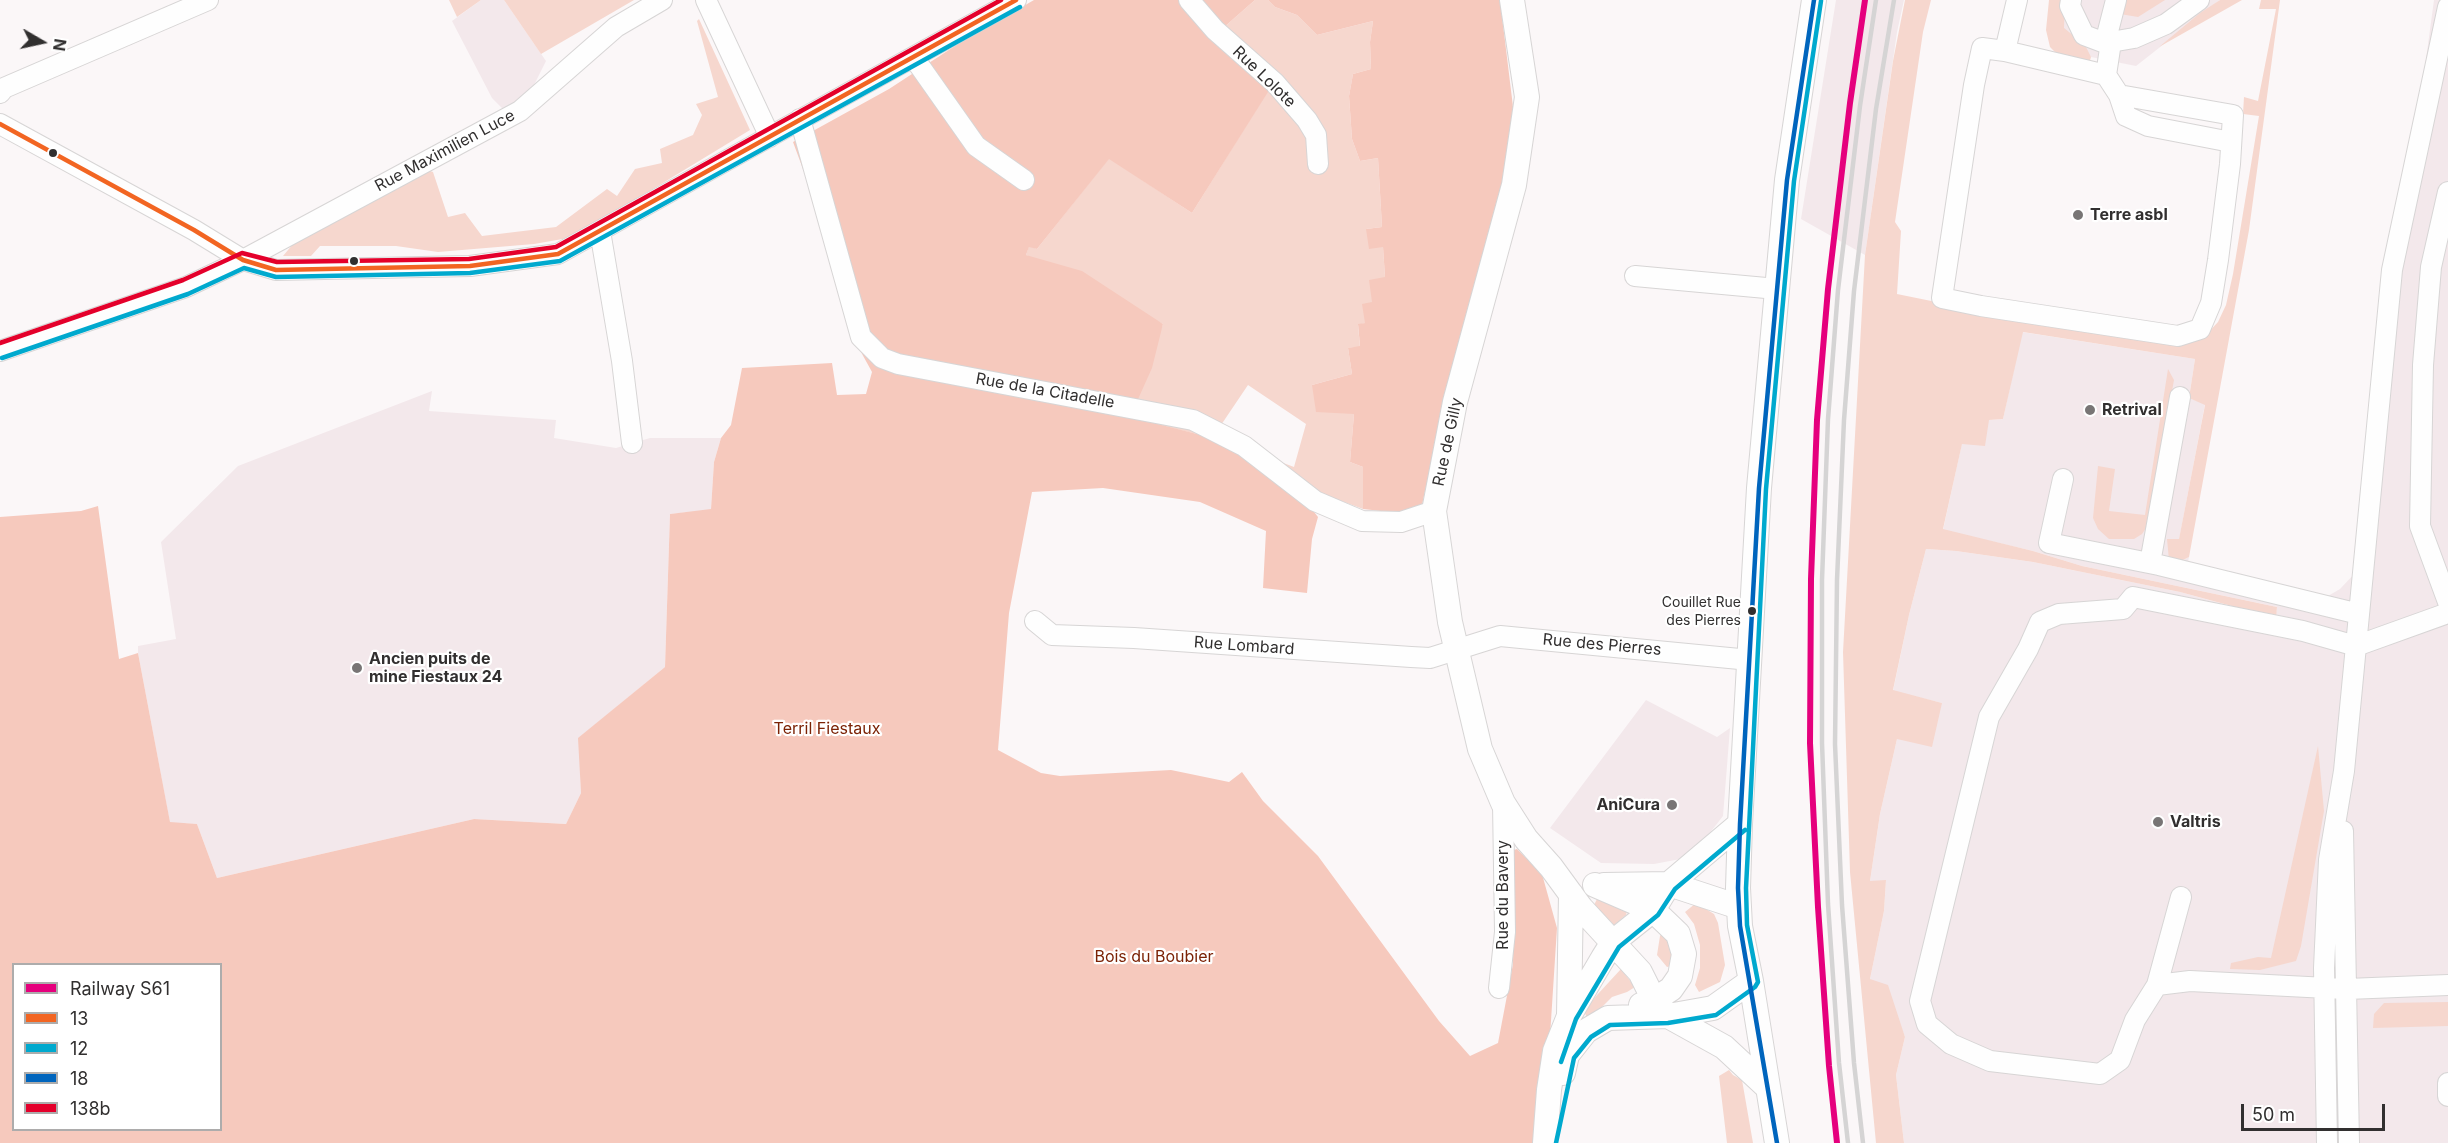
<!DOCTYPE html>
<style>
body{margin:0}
#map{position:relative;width:2448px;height:1143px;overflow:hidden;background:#fbf7f8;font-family:Inter,sans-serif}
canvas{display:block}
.legend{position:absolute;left:12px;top:963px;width:210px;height:168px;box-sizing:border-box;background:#fff;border:2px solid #adacac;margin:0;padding:8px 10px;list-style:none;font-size:18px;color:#312f2f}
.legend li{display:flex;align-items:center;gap:12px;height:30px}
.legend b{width:30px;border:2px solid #adacac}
.north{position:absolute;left:12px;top:12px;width:60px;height:60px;-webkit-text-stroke:4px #fff;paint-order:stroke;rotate:99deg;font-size:16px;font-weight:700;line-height:24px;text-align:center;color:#312f2f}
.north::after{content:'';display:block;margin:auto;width:21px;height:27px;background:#312f2f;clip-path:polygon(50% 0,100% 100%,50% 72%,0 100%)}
.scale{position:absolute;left:2241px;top:1104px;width:144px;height:27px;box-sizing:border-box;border:3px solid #312f2f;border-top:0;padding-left:8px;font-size:18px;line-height:21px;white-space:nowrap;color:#312f2f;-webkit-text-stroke:4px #fff;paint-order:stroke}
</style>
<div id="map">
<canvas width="2448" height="1143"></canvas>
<ul class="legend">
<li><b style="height:8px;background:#e5007d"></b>Railway S61</li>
<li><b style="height:8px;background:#f26522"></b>13</li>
<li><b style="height:8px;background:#00a9ce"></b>12</li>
<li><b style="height:8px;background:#0065bd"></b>18</li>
<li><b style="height:8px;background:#e4002b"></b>138b</li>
</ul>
<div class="north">N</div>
<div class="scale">50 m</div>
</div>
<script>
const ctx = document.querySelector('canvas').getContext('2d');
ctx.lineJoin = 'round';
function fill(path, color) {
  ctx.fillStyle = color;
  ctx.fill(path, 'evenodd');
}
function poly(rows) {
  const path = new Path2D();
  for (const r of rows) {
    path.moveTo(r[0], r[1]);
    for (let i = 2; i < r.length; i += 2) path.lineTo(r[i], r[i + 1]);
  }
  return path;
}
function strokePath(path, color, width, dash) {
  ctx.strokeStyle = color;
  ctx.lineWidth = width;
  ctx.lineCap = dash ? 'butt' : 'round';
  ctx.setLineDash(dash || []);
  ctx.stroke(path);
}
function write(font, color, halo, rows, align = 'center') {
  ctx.font = font + ' Inter,sans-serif';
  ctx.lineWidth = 4.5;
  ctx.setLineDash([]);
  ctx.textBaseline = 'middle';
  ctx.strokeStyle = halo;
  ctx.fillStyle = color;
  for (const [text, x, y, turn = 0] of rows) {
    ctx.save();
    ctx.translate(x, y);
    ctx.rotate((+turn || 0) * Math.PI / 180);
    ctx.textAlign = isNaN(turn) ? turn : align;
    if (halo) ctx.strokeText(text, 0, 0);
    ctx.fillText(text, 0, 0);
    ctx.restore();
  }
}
const built = poly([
 [481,0,504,0,546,61,531,91,504,110,492,98,452,21],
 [1836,0,1904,0,1897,32,1865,255,1801,219],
 [2062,0,2220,0,2136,66,2091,57,2064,29],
 [2434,0,2448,0,2448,1143,1904,1143,1896,1075,1905,1037,1895,1012,1870,979,1884,911,1886,881,1870,881,1880,814,1897,739,1942,703,1893,691,1909,615,1926,549,1956,551,2033,562,2180,592,2275,618,2277,607,2082,566,2033,551,1943,530,1962,443,1989,420,2003,419,2022,332,2195,359,2189,398,2205,404,2179,540,2168,539,2181,561,2189,557,2187,567,2328,596,2340,589,2357,571],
 [432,391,429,411,556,420,554,438,616,448,650,438,721,438,714,462,711,510,670,514,665,667,579,738,581,793,566,824,474,819,217,878,197,824,170,823,138,653,138,646,176,639,161,542,238,466],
 [1646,700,1717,737,1730,728,1723,816,1691,857,1654,864,1601,863,1550,828]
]);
const green = poly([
 [449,0,481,0,457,17],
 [504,0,634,0,541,54],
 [1255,0,1268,0,1275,7,1297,15,1317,35,1373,21,1370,42,1371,69,1353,74,1349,96,1352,139,1360,161,1378,158,1382,227,1366,229,1383,247,1385,277,1372,302,1365,323,1358,325,1360,347,1348,348,1352,374,1312,385,1354,414,1350,462,1363,467,1363,509,1320,493,1270,458,1294,467,1306,424,1248,385,1221,425,1205,436,1130,418,1163,324,1026,255,1029,246,1037,249,1109,158,1192,213,1277,76,1222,29],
 [1905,0,1931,0,1923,32,1895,222,1901,231,1897,294,1946,304,2204,337,2218,322,2226,305,2233,274,2259,116,2243,114,2244,97,2258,101,2276,9,2259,9,2261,0,2280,0,2249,230,2189,557,2181,561,2169,560,2167,539,2179,539,2205,405,2189,398,2195,359,2023,332,2003,419,1989,420,1985,446,1962,444,1943,529,2033,551,2082,566,2277,607,2276,618,2180,592,2033,562,1956,551,1926,549,1909,615,1893,690,1942,703,1932,747,1897,739,1880,814,1870,881,1886,880,1884,911,1870,979,1888,985,1905,1037,1896,1075,1904,1143,1876,1143,1850,872,1843,652,1865,255,1893,61],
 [2049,0,2065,0,2064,28,2085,45,2091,57,2089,64,2060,57,2050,47,2046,30],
 [2124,0,2165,0,2138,17,2120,14],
 [2220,0,2242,0,2159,47,2200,13],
 [699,19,750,130,574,237,534,244,438,252,396,246,320,246,311,256,283,256,298,238,430,171,433,172,448,217,465,213,482,236,556,227,607,189,617,196,635,169,662,163,660,149,693,135,702,115,696,104,718,97,697,21],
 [2168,369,2174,380,2148,525,2142,534,2134,539,2109,539,2098,529,2093,518,2098,466,2115,469,2109,511,2145,515],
 [2318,746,2324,811,2301,946,2296,961,2260,970,2230,969,2231,963,2258,957,2271,958],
 [1597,899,1627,911,1626,915,1614,925,1594,905],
 [1696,903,1714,914,1718,923,1725,965,1720,982,1699,992,1695,985,1700,968,1700,945,1694,924,1685,912],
 [1665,928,1674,945,1671,966,1667,967,1657,955,1660,936],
 [1621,969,1635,987,1627,992,1612,997,1591,1018,1587,1018,1584,1011,1597,995],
 [2448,1002,2448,1026,2373,1028,2374,1014,2384,1003],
 [1729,1070,1733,1075,1742,1080,1753,1143,1727,1143,1719,1076]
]);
const forest = poly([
 [1034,0,1255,0,1222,29,1278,76,1192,213,1109,159,1037,249,1029,247,1026,255,1082,271,1163,324,1152,368,1130,417,1205,436,1231,449,1300,494,1318,517,1312,539,1307,593,1263,588,1266,531,1200,502,1103,488,1032,492,1009,613,998,750,1041,773,1060,776,1171,770,1229,782,1242,772,1263,801,1318,856,1439,1021,1470,1056,1498,1043,1513,964,1514,850,1517,849,1542,874,1557,928,1550,1036,1537,1143,0,1143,0,517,81,511,98,506,119,659,138,653,170,822,197,824,217,878,474,819,566,824,581,793,578,738,665,667,670,514,711,509,714,462,721,438,731,425,742,368,832,363,837,395,866,394,872,372,861,352,810,188,793,142,889,89,958,44],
 [14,964,220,964,220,1130,14,1130],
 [1268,0,1500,0,1514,115,1500,204,1440,422,1421,510,1390,512,1363,509,1363,467,1350,462,1354,414,1316,412,1312,385,1352,374,1348,348,1360,346,1358,324,1365,323,1362,304,1372,302,1369,280,1385,277,1383,247,1369,249,1366,229,1382,227,1378,158,1360,161,1352,139,1349,96,1353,74,1371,69,1370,42,1373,21,1317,35,1297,15,1275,7]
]);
const minor = poly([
 [706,0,770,137],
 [1189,0,1215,30,1275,83,1307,120,1316,135,1318,164],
 [2017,0,2005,51,2106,75,2111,42],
 [2071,0,2070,6,2084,35,2105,43,2134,38,2166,24,2199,0],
 [2105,43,2116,0],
 [2005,51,1982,48,1974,85,1942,298,1981,306,2178,336,2200,329,2211,303,2218,260,2230,164,2233,115,2119,95,2106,75],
 [914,58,976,146,1024,180],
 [0,93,4,88,208,0],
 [2119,95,2126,116,2148,126,2231,142],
 [800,119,861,337,882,358,898,364,1193,420,1244,446,1315,501,1362,521,1401,522,1434,511],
 [0,124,194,230,243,260,276,270,470,266,558,254,1016,0],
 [2448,192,2431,267,2423,365,2420,526,2448,602],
 [600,231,622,361,632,443],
 [1635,276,1777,289],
 [0,351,186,287,243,260,520,111,616,27,662,0],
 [2063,479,2049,543,2159,565,2359,614],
 [2150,563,2180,397],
 [1035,621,1052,635,1134,638,1411,657,1430,658,1500,636,1750,660],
 [2343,831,2349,1143],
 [2181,897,2157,985,2190,981,2347,989,2448,985],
 [2157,985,2135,1020,2120,1060,2100,1074,1990,1061,1951,1044,1927,1024,1920,1001,1989,717,2028,649,2040,622,2059,614,2123,609,2133,597,2303,631,2356,646,2448,613],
 [1499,988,1505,932,1503,803],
 [2448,1083,2448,1096],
 [2327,1143,2324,968,2329,860,2344,771,2392,270,2448,7]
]);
const major = poly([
 [1512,0,1527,97,1514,185,1455,402,1434,511,1450,622,1480,749,1503,803,1526,839,1551,867,1581,908,1640,972,1654,1000,1668,1016,1724,1047,1766,1086],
 [1595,885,1653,910,1678,934,1684,954,1680,976,1671,989,1654,1000,1641,1005],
 [1604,885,1669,884,1739,907],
 [1569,1015,1571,894],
 [1563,1073,1567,1055,1586,1031,1608,1018,1668,1016,1713,1008,1751,981],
 [1545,1143,1549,1090,1555,1051,1569,1016,1603,958,1613,942,1653,910,1669,884,1740,824],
 [1777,1143,1751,981,1740,926,1738,888,1740,824,1759,488,1787,180,1814,0]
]);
const rail = poly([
 [1848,1143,1839,1063,1828,904,1822,743,1822,580,1828,419,1838,290,1860,106,1876,0],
 [1863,1143,1854,1063,1842,905,1835,744,1837,580,1844,420,1854,291,1876,109,1894,0]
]);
const bus1 = poly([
 [0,124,194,230,243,260,276,270,470,266,558,254,1016,0]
]);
const bus2 = poly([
 [2,358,188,294,244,268,276,277,470,273,560,261,1020,7],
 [1561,1062,1576,1019,1619,947,1658,915,1675,889,1745,830],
 [1556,1143,1574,1058,1591,1037,1610,1025,1668,1023,1716,1015,1755,987,1758,982,1747,925,1746,888,1766,489,1794,181,1821,1]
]);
const bus3 = poly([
 [1777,1143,1740,926,1738,888,1740,824,1759,488,1787,180,1814,0]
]);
const bus4 = poly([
 [0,343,183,280,242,253,277,262,469,259,556,247,1001,0]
]);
const rail1 = poly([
 [1837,1143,1829,1066,1818,907,1810,743,1811,579,1817,420,1828,289,1850,103,1865,0]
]);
const markers = [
 [53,153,5,"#312f2f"],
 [2078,215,6,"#787575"],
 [354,261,5,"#312f2f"],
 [2090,410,6,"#787575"],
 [1752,611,5,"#312f2f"],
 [357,668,6,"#787575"],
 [1672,805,6,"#787575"],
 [2158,822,6,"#787575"]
];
const busNames = [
 ["Couillet Rue",1741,603],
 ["des Pierres",1741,621]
];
const streetNames = [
 ["Rue Lolote",1264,77,44],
 ["Rue Maximilien Luce",445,151,-28],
 ["Rue de la Citadelle",1045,391,10],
 ["Rue de Gilly",1448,442,-78],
 ["Rue des Pierres",1602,645,5],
 ["Rue Lombard",1244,646,4],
 ["Rue du Bavery",1503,895,-90]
];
const poiNames = [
 ["Terre asbl",2090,215],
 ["Retrival",2102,410],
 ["Ancien puits de",369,659],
 ["mine Fiestaux 24",369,677],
 ["AniCura",1660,805,"right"],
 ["Valtris",2170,822]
];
const parkNames = [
 ["Terril Fiestaux",827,729],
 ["Bois du Boubier",1154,957]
];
fill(built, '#f3e8eb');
fill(green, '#f6d7ce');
fill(forest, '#f6c9bd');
strokePath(minor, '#d7d5d5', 22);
strokePath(major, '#d7d5d5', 26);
strokePath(minor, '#fefefe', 20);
strokePath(major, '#fefefe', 24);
strokePath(rail, '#d5d4d4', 4.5);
strokePath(bus1, '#f26522', 4.5);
strokePath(bus2, '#00a9ce', 4.5);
strokePath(bus3, '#0065bd', 4.5);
strokePath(bus4, '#e4002b', 4.5);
strokePath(rail1, '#e5007d', 6);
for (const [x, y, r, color] of markers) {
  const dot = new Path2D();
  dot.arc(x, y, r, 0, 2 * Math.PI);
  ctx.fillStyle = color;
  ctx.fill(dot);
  strokePath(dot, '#fff', 2);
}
write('14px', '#312f2f', '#fff', busNames, 'right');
write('16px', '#312f2f', '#fff', streetNames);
write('bold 16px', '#312f2f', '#fff', poiNames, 'left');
write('16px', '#7b2205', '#fff', parkNames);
</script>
